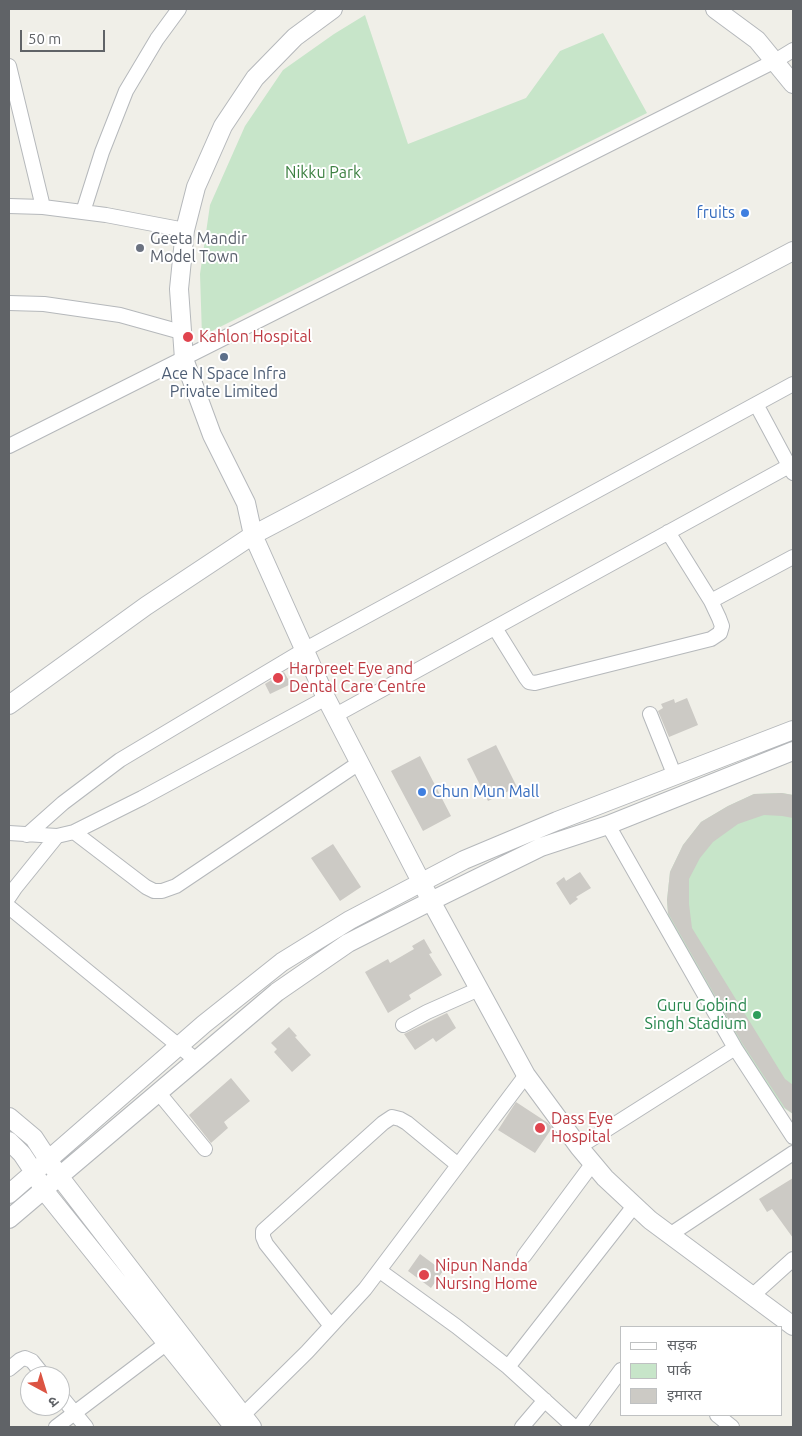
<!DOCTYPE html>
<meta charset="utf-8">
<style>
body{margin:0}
#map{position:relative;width:802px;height:1436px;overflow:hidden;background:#f0efe8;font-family:Ubuntu,"Noto Sans Devanagari",sans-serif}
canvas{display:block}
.frame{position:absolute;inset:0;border:10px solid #606367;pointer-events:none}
.legend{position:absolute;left:620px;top:1326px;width:162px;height:90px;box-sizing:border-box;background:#fff;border:1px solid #bfc1c2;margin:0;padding:6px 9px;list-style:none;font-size:15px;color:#606367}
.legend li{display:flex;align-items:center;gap:10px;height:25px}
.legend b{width:25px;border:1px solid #bfc1c2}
.north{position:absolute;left:20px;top:1366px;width:50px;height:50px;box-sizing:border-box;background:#fff;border:1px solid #bfc1c2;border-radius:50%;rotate:141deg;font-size:14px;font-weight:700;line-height:20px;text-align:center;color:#606367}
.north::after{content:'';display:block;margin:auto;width:18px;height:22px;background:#dc5443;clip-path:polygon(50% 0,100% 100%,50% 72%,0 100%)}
.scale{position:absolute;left:20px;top:30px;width:85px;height:22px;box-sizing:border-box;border:2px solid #606367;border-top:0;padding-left:6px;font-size:15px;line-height:18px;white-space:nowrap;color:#606367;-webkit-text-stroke:4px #fff;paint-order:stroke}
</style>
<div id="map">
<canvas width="802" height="1436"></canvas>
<div class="frame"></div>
<ul class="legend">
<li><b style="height:6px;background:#fff"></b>सड़क</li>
<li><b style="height:14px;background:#c7e5c9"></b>पार्क</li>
<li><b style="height:14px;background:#cccac5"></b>इमारत</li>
</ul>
<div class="north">उ</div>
<div class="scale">50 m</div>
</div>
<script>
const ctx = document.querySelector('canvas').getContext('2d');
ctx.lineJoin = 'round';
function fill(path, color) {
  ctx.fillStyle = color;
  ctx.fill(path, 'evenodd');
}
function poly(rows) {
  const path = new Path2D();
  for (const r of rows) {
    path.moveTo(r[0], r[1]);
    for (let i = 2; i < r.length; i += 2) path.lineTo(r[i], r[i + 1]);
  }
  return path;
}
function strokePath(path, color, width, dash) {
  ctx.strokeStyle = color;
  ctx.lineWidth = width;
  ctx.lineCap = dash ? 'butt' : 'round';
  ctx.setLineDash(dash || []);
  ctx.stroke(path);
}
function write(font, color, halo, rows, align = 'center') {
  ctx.font = font + ' Ubuntu,sans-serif';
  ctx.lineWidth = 4;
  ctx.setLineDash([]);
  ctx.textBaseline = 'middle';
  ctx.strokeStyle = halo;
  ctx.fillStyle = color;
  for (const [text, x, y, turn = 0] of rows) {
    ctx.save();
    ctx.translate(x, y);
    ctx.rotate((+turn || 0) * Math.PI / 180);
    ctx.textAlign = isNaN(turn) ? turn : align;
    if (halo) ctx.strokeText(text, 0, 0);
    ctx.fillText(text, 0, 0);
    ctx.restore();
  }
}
const green = poly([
 [365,15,408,144,526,98,560,51,603,33,647,113,202,336,200,274,210,205,245,126,283,70,334,34],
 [782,793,793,795,793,1114,773,1101,669,929,667,900,670,872,683,845,701,822,728,806,754,794]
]);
const building = poly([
 [284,672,291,684,270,694,265,684],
 [687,698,698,725,669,737,658,711,663,708,661,704,674,699,675,703],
 [496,745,517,787,488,801,467,759],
 [420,756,451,816,423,831,391,771],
 [782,793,793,795,793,818,782,816,764,815,738,824,713,842,700,858,689,879,689,904,692,928,785,1079,793,1085,793,1114,785,1108,742,1043,668,913,667,900,670,872,683,845,701,822,728,806,754,794],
 [333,844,361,887,340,901,311,858],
 [580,872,591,888,576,897,578,899,570,905,556,883,564,877,566,881],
 [424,939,432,953,429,954,442,975,409,995,411,999,388,1013,365,972,388,959,390,963,414,949,412,946],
 [447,1013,456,1028,436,1042,433,1038,415,1050,404,1034],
 [289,1027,297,1036,295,1037,311,1055,292,1072,274,1052,277,1049,271,1043],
 [231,1078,250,1101,224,1122,228,1128,211,1143,189,1115],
 [516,1102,548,1123,552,1128,535,1153,498,1130],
 [793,1178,793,1238,772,1209,767,1212,759,1199],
 [420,1254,443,1271,431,1288,408,1271]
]);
const minor = poly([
 [9,66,43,207],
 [9,206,43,207,106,215,185,230],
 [83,212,102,152,126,91,157,39,179,9],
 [9,303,44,304,120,315,181,332],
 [756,404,793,473],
 [9,446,775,61,793,50],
 [711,601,793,557],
 [495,628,526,678,529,682,535,683,711,639,720,633,722,626,719,618,711,601,668,532],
 [650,714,674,774],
 [334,716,789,466],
 [608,825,735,1048,793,1137],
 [74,832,146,887,154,891,162,891,176,886,359,763],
 [9,833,57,836,74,832,142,798,326,698],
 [27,835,63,803,120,760,304,650,793,384],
 [9,897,15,888,57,836],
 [9,907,196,1060],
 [403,1025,427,1012,479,989],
 [158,1092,205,1149],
 [579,1147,735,1048],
 [671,1234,793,1153],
 [524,1256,593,1163],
 [380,1271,456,1326,508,1367,574,1427],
 [752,1296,793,1259],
 [331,1326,266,1244,263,1237,263,1231,383,1123,392,1117,400,1119,407,1123,458,1165],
 [508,1367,634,1206],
 [9,1369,20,1360,25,1358,32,1361,44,1376],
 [60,1395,86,1427],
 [717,1415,732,1427],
 [237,1421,307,1352,365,1289,526,1075],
 [56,1427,167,1343],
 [522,1427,545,1400],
 [579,1427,621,1370]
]);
const tertiary = poly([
 [333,9,295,37,255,78,223,126,204,169,196,187,185,230,179,289,184,359,212,435,246,503,253,535,326,698,431,901,526,1075,579,1147,605,1178,650,1220,793,1326],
 [715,9,757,40,793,84],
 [9,705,146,606,253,535,793,251],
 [9,1117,34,1138,59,1176,252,1427],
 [9,1141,22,1154,34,1172,43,1189,234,1427],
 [9,1194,204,1024,282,962,350,920,464,860,557,821,793,730],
 [9,1219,277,992,348,943,431,901,541,847,608,825,793,751]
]);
const markers = [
 [745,213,5,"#3f7fe0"],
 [140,248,5,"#6b7280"],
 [188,337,6,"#e0444e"],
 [224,357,5,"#5c6f8a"],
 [278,678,6,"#e0444e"],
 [422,792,5,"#3f7fe0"],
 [757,1015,5,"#2e9e5b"],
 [540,1128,6,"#e0444e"],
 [424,1275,6,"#e0444e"]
];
const parkNames = [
 ["Nikku Park",323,173]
];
const shopNames = [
 ["fruits",735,213],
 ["Chun Mun Mall",432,792,"left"]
];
const worshipNames = [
 ["Geeta Mandir",150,239],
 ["Model Town",150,257]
];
const healthNames = [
 ["Kahlon Hospital",199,337],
 ["Harpreet Eye and",289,669],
 ["Dental Care Centre",289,687],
 ["Dass Eye",551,1119],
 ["Hospital",551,1137],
 ["Nipun Nanda",435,1266],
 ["Nursing Home",435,1284]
];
const serviceNames = [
 ["Ace N Space Infra",224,374],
 ["Private Limited",224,392]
];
const leisureNames = [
 ["Guru Gobind",747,1006],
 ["Singh Stadium",747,1024]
];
fill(green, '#c7e5c9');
fill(building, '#cccac5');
strokePath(minor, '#b5b8bb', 16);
strokePath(tertiary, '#b5b8bb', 20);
strokePath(minor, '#fff', 14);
strokePath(tertiary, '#fff', 18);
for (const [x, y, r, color] of markers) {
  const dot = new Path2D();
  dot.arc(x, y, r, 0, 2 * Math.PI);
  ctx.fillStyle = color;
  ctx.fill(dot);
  strokePath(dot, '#fff', 2);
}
write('16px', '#3d8142', '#fff', parkNames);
write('16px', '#366cbe', '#fff', shopNames, 'right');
write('16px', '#5b616d', '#fff', worshipNames, 'left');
write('16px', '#be3a42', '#fff', healthNames, 'left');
write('16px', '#4e5e75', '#fff', serviceNames);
write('16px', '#27864d', '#fff', leisureNames, 'right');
</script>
